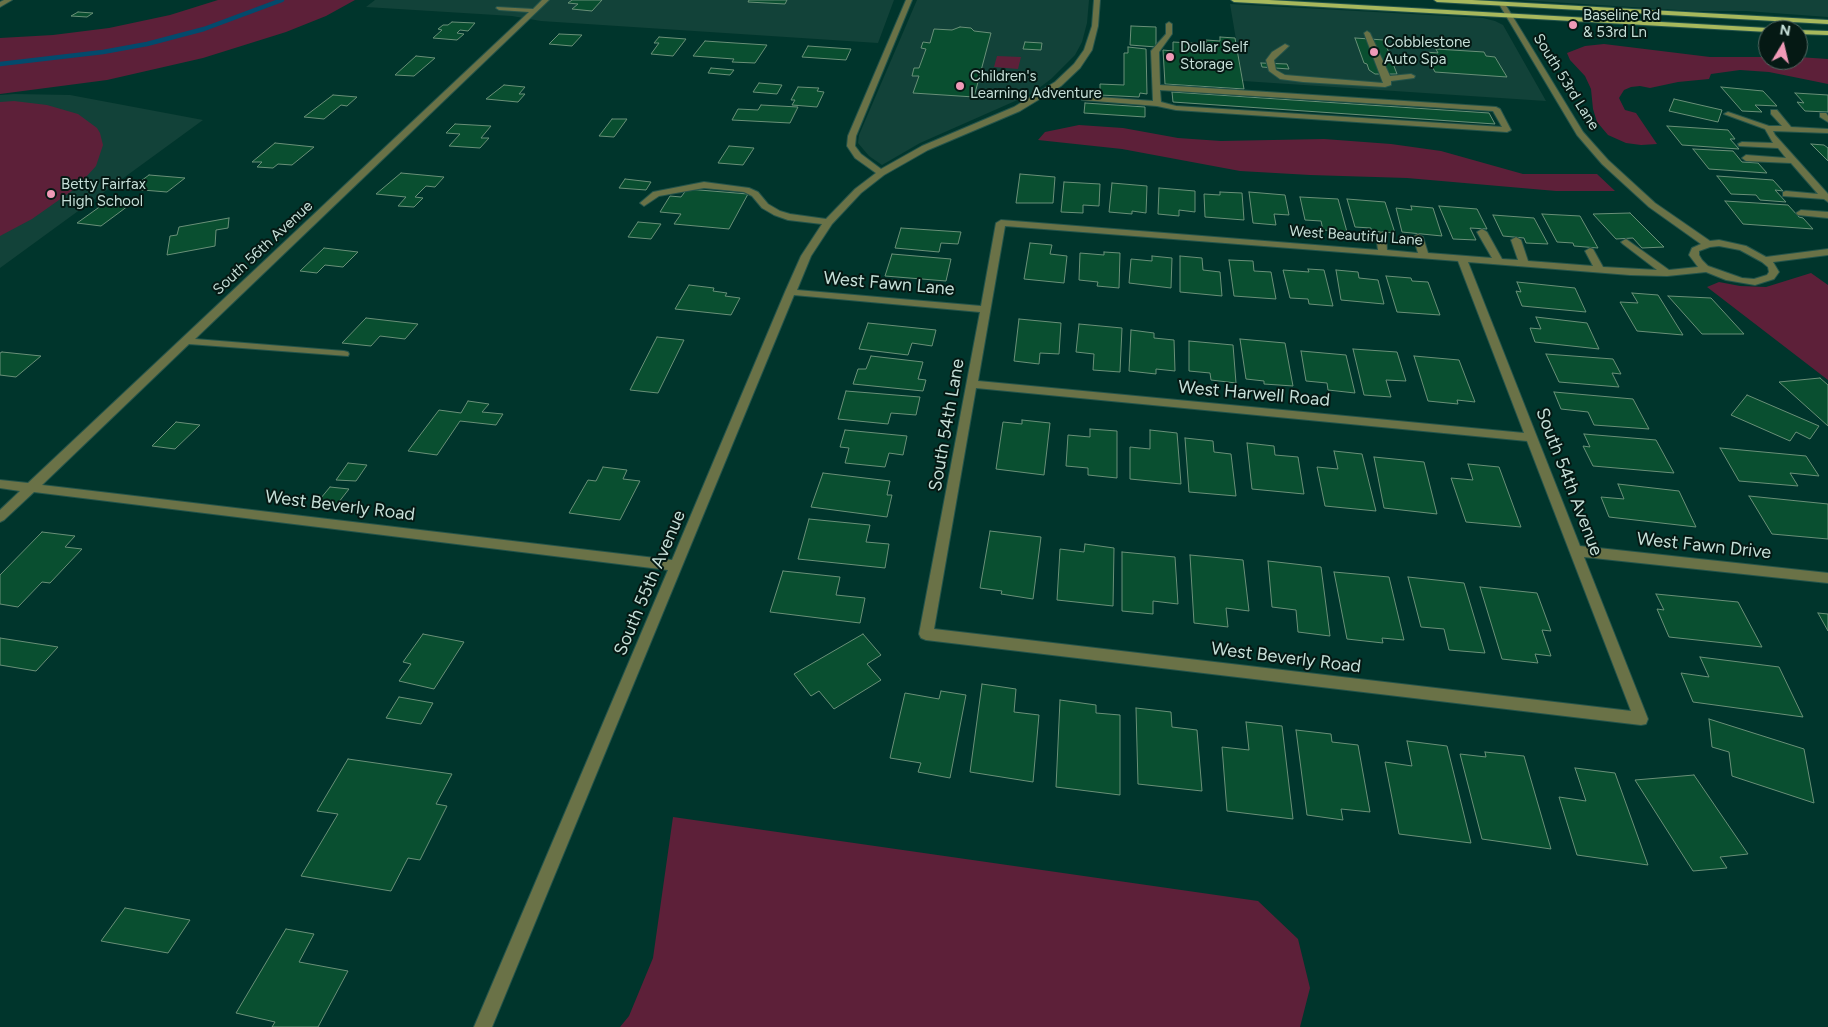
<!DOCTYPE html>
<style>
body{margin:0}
#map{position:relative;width:1828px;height:1027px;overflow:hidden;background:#00352c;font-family:Figtree,sans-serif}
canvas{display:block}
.north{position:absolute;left:1758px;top:20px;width:50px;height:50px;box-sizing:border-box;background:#051914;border:1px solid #526862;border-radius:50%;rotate:9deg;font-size:14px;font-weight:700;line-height:20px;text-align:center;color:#c6dfd8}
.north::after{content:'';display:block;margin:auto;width:18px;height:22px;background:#f09ab7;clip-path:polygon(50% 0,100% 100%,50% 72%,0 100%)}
</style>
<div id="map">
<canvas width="1828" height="1027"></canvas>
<div class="north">N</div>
</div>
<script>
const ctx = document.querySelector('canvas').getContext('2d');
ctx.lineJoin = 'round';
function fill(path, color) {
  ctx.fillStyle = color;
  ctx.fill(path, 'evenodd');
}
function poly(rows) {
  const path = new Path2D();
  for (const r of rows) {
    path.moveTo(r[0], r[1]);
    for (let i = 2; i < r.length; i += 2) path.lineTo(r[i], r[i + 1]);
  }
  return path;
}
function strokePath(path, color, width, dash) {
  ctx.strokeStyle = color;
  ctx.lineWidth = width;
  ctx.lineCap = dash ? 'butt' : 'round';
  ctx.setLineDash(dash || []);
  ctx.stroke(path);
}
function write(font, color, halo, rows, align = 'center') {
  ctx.font = font + ' Figtree,sans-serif';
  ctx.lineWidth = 4;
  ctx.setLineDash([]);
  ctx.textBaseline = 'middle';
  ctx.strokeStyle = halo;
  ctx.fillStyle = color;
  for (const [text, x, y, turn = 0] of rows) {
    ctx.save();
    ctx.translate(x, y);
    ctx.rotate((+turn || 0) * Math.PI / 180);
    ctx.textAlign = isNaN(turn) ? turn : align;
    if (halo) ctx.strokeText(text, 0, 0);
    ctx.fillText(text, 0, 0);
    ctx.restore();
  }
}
const built = poly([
 [375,0,894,0,878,43,541,21,512,16,366,7],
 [917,0,1089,0,1087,23,1082,42,1075,55,1051,79,1031,94,920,143,882,165,869,156,858,143,859,135],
 [1520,0,1828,0,1828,17,1746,11,1694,11],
 [1230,4,1483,18,1495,21,1503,25,1546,101,1243,81],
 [14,94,70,95,203,120,0,268,0,95]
]);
const green = poly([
 [218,0,355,0,326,16,286,32,203,58,107,80,0,94,0,38,53,35,109,28,170,15],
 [1604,44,1710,57,1768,57,1768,60,1798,60,1798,57,1828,59,1828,84,1769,72,1740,70,1711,74,1709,79,1678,82,1650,88,1640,86,1631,87,1624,90,1619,98,1625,110,1636,113,1657,144,1641,145,1626,143,1608,135,1597,122,1593,109,1591,89,1585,76,1570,60,1567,53,1585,46],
 [997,56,1021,57,1018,69,994,67],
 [14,101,47,105,78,114,97,128,100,133,103,145,96,166,76,188,32,219,0,236,0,102],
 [1079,125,1123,128,1178,138,1221,141,1324,139,1391,144,1441,151,1523,174,1597,174,1615,191,1556,191,1407,178,1310,175,1240,171,1122,149,1038,140,1045,132],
 [1811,273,1828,285,1828,380,1707,287,1719,282,1740,286,1766,287],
 [673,817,1258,901,1298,939,1310,988,1300,1027,620,1027,629,1016,653,958]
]);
const stream = poly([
 [0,64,103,52,147,44,204,29,282,0]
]);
const building = poly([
 [572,0,602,0,592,11,572,9,578,4,568,3,572,0],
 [749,0,787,0,785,4,748,2,749,0],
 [78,12,93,13,87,17,71,16,78,12],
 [452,22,475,23,468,31,460,30,457,33,464,34,457,40,433,38,442,30,438,29,443,25,448,25,452,22],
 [1131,26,1156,27,1156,47,1130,45,1131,26],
 [960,27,971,28,974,31,991,33,974,97,913,93,919,76,912,76,914,68,919,68,926,49,921,48,923,42,930,43,934,29,952,30,960,27],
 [559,34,582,35,572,46,549,44,559,34],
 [659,37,686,39,673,56,651,54,659,43,654,43,659,37],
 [1220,37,1235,38,1244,89,1165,84,1163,50,1173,51,1173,42,1207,44,1206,40,1220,41,1220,37],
 [1355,38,1384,40,1397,74,1375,74,1369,70,1367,64,1364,63,1355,38],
 [705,41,735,43,767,45,755,63,732,62,734,59,693,56,705,41],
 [1025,42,1042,43,1041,50,1023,49,1025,42],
 [808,46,851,49,846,60,802,57,808,46],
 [1128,47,1146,49,1147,94,1140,93,1139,97,1100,95,1100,84,1124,85,1124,53,1128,53,1128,47],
 [1436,49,1484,52,1486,56,1495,57,1507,77,1435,72,1425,52,1438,53,1436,49],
 [416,56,435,58,414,76,395,75,416,56],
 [1261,63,1287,64,1289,69,1262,67,1261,63],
 [711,68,734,70,730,75,708,73,711,68],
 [759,83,782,85,777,94,753,92,759,83],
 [504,85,525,87,519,94,525,94,518,102,486,99,504,85],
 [798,87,819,88,817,91,824,92,817,107,792,105,795,100,791,100,798,87],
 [1721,87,1763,91,1777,106,1755,105,1762,112,1742,111,1721,87],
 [1172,92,1489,113,1495,124,1173,102,1172,92],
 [1795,93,1828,95,1828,112,1805,111,1797,102,1804,103,1795,93],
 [333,95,357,97,347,106,341,105,324,119,304,117,333,95],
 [1674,99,1722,110,1718,122,1669,111,1674,99],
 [1085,103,1145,107,1145,117,1084,113,1085,103],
 [761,105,798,107,790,123,732,120,738,109,758,110,761,105],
 [612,119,627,119,614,137,599,136,612,119],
 [455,124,491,126,481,138,489,138,480,148,449,146,460,134,446,133,455,124],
 [1667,126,1728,130,1735,139,1730,139,1739,149,1682,145,1667,126],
 [275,143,314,147,292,165,278,164,273,168,257,167,262,162,252,162,275,143],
 [1811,144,1824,145,1828,148,1828,161,1811,144],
 [729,146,754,148,743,165,718,163,729,146],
 [1693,149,1733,151,1742,162,1758,163,1767,173,1709,169,1693,149],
 [401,173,444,177,435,187,426,186,415,197,423,198,414,207,398,206,406,197,376,194,401,173],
 [1020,174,1055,177,1053,203,1016,203,1020,174],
 [149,175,185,178,167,192,130,189,149,175],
 [1717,176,1773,180,1783,191,1775,190,1786,202,1760,200,1756,195,1731,194,1717,176],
 [625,179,651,182,646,190,619,188,625,179],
 [1064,182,1100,184,1099,206,1083,205,1083,213,1061,212,1064,182],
 [1112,183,1147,186,1146,213,1132,211,1132,214,1109,212,1112,183],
 [1159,188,1195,191,1195,212,1179,210,1179,216,1158,214,1159,188],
 [687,189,748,194,729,229,674,224,681,214,660,212,670,196,681,197,687,189],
 [1220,192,1242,193,1244,220,1205,217,1204,194,1220,195,1220,192],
 [1249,192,1285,195,1289,215,1274,214,1276,225,1253,223,1249,192],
 [1300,197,1338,199,1347,232,1323,230,1321,221,1305,220,1300,197],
 [112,198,136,200,101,226,77,223,112,198],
 [1347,199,1385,202,1395,233,1371,231,1371,228,1355,227,1347,199],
 [1725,201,1788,205,1799,217,1803,218,1813,229,1743,224,1725,201],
 [1411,206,1433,208,1442,236,1402,232,1396,208,1412,210,1411,206],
 [1439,206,1477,209,1487,229,1470,228,1476,240,1453,239,1439,206],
 [1630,213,1664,247,1642,248,1633,238,1616,239,1593,214,1630,213],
 [1542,214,1580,216,1598,248,1574,246,1573,243,1557,242,1542,214],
 [1493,215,1534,218,1548,244,1526,243,1524,238,1503,236,1493,215],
 [229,218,228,228,216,230,215,246,167,255,170,236,177,235,179,227,229,218],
 [638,222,661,224,651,239,628,237,638,222],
 [901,228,961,232,958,244,941,243,939,252,895,248,901,228],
 [1030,243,1052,245,1050,254,1067,256,1064,283,1024,279,1030,243],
 [324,248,358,252,343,267,325,265,317,273,300,271,324,248],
 [1104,252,1120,253,1119,288,1097,286,1098,282,1079,280,1080,253,1104,255,1104,252],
 [892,254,951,259,946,281,885,276,892,254],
 [1152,256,1172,258,1171,288,1129,283,1131,259,1152,261,1152,256],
 [1180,256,1202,258,1203,270,1220,272,1222,296,1180,292,1180,256],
 [1229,260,1253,261,1254,271,1271,272,1276,299,1234,296,1229,260],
 [1308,269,1324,270,1333,306,1309,304,1308,299,1290,298,1283,270,1309,272,1308,269],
 [1336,270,1358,272,1359,278,1378,280,1384,304,1341,300,1336,270],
 [1386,276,1411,278,1412,281,1428,282,1440,315,1397,312,1386,276],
 [1517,282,1575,288,1586,312,1522,306,1516,291,1521,292,1517,282],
 [689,285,714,288,713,291,727,293,725,296,740,298,731,315,675,309,689,285],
 [1632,293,1658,295,1683,335,1637,331,1620,302,1638,303,1632,293],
 [1668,296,1711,298,1744,334,1702,334,1668,296],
 [1536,317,1587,323,1599,349,1535,342,1530,328,1541,329,1536,317],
 [366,318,418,324,405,339,380,336,371,346,342,343,366,318],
 [1019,319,1061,323,1059,354,1040,353,1039,364,1014,361,1019,319],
 [868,323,936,330,932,346,912,343,908,355,859,349,868,323],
 [1079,324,1122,328,1120,372,1093,370,1094,354,1076,352,1079,324],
 [1131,330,1154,333,1154,338,1174,340,1175,371,1156,369,1156,374,1129,371,1131,330],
 [657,337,684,340,658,393,630,390,657,337],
 [1240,339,1285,343,1293,386,1264,384,1264,381,1246,379,1240,339],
 [1189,341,1233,345,1236,383,1211,380,1210,373,1189,371,1189,341],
 [1353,349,1397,352,1406,381,1386,380,1391,397,1364,395,1353,349],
 [1301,351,1346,355,1355,393,1328,390,1327,383,1306,381,1301,351],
 [2,352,41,356,16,377,0,375,0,353,2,352],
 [1546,354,1613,359,1621,374,1612,373,1619,387,1559,382,1546,354],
 [871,356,923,362,918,379,926,380,923,391,853,384,858,369,866,369,871,356],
 [1414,356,1459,360,1475,402,1457,400,1458,404,1428,401,1414,356],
 [1820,378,1828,385,1828,426,1779,382,1820,378],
 [846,391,920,397,916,415,891,413,888,424,838,419,846,391],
 [1554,392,1633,399,1649,429,1594,425,1588,412,1561,409,1554,392],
 [1747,395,1819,426,1810,439,1796,432,1790,441,1731,415,1747,395],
 [468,401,489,404,482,412,503,414,496,425,460,421,437,455,408,451,439,410,461,413,468,401],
 [1022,420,1050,423,1044,475,996,469,1003,422,1022,424,1022,420],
 [176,422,200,425,175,449,152,446,176,422],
 [1090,429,1117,431,1117,478,1088,475,1088,468,1066,466,1068,435,1090,437,1090,429],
 [845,430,907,436,903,455,889,453,885,467,845,463,849,448,840,447,845,430],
 [1150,430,1177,433,1181,484,1130,479,1130,447,1150,449,1150,430],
 [1584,434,1656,440,1674,473,1593,466,1583,446,1590,447,1584,434],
 [1185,438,1213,441,1214,452,1231,454,1236,496,1189,492,1185,438],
 [1247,443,1274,446,1275,455,1298,457,1304,494,1252,489,1247,443],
 [1720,448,1806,456,1819,476,1790,473,1798,486,1739,481,1720,448],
 [1334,451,1362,454,1376,511,1325,506,1317,467,1338,469,1334,451],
 [1374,457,1424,462,1437,514,1384,508,1374,457],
 [348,463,367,465,356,481,336,480,348,463],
 [1468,464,1499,467,1521,527,1466,522,1451,478,1473,480,1468,464],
 [603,467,627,470,623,479,640,481,620,520,569,513,588,480,596,481,603,467],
 [823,473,890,481,887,495,892,495,887,517,811,507,823,473],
 [1618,484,1679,491,1696,527,1609,517,1601,497,1624,499,1618,484],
 [330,487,349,489,335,507,316,504,330,487],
 [1749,496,1828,504,1828,539,1772,534,1749,496],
 [809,519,870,525,866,542,889,544,885,568,798,559,809,519],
 [990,531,1041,537,1033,599,1001,594,1002,591,980,588,990,531],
 [42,532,75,536,65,547,82,549,50,583,42,582,18,607,0,604,0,575,42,532],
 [1085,544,1114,548,1113,606,1057,600,1060,549,1084,552,1085,544],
 [1122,552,1175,557,1178,604,1153,601,1153,614,1122,611,1122,552],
 [1190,555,1243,560,1249,611,1226,608,1228,627,1194,623,1190,555],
 [1268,561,1321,567,1330,636,1298,632,1296,610,1272,607,1268,561],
 [783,571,840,577,836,595,865,598,860,623,770,612,783,571],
 [1334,572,1389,577,1404,640,1382,638,1383,643,1347,639,1334,572],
 [1408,577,1464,583,1485,653,1449,650,1444,629,1421,627,1408,577],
 [1480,587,1537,593,1551,631,1542,630,1551,656,1535,654,1538,663,1502,659,1480,587],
 [1656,594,1738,602,1762,647,1669,637,1657,609,1664,610,1656,594],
 [1818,613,1828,614,1828,631,1818,613],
 [423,634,464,642,434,689,399,681,411,664,403,662,423,634],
 [863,634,881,655,867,664,881,680,834,709,819,691,811,696,794,674,863,634],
 [0,638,58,647,36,671,0,665,0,638],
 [1700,657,1779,667,1803,717,1693,702,1681,673,1709,677,1700,657],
 [982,684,1016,689,1014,712,1039,715,1033,782,970,772,982,684],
 [941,691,966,695,950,778,918,772,921,763,890,758,905,693,939,699,941,691],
 [399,697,433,703,421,724,386,718,399,697],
 [1060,700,1096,705,1096,713,1120,715,1120,795,1056,787,1060,700],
 [1136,708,1171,712,1172,727,1197,730,1202,791,1138,784,1136,708],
 [1709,719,1804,749,1814,803,1732,776,1729,752,1712,747,1709,719],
 [1246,722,1282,726,1293,819,1227,811,1222,747,1249,750,1246,722],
 [1296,730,1331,734,1332,742,1358,745,1370,812,1341,809,1343,820,1307,815,1296,730],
 [1407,741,1447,746,1471,843,1399,834,1385,762,1412,766,1407,741],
 [1485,752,1524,756,1551,849,1482,839,1460,754,1486,757,1485,752],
 [348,759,452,774,436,804,447,806,420,860,408,858,391,891,301,876,338,814,317,811,348,759],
 [1575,768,1615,773,1648,865,1577,855,1559,797,1586,801,1575,768],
 [1694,775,1748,854,1720,857,1727,868,1693,871,1635,780,1694,775],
 [125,908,190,920,168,953,101,941,125,908],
 [286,929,314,934,299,962,348,971,318,1027,272,1027,275,1022,236,1013,286,929]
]);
const minor = poly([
 [4,0,12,0,0,7,0,2,4,0],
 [542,0,549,0,195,339,344,351,348,352,349,354,348,356,189,344,42,485,672,560,785,292,801,256,822,224,788,220,774,215,762,208,752,196,744,192,704,188,659,196,644,206,640,203,653,192,704,182,749,188,758,192,768,204,780,211,790,214,826,219,855,189,876,173,855,158,847,146,848,136,906,0,912,0,856,136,855,146,861,154,881,169,922,146,1014,107,1055,82,1074,64,1084,50,1092,26,1094,0,1100,0,1098,26,1092,50,1080,68,1061,86,1020,111,928,150,884,175,861,193,832,224,811,256,797,290,981,306,996,223,1001,220,1378,250,1376,235,1381,232,1386,235,1387,250,1418,253,1413,237,1418,234,1423,237,1428,253,1492,258,1477,232,1482,229,1487,232,1502,259,1518,260,1511,240,1516,237,1521,240,1528,261,1593,266,1585,251,1590,248,1593,249,1603,267,1657,270,1623,244,1621,242,1626,239,1669,270,1698,267,1689,255,1692,248,1701,244,1649,207,1602,164,1577,135,1499,4,1502,2,1505,4,1583,132,1608,160,1655,203,1710,241,1719,240,1746,246,1766,257,1828,249,1828,255,1773,262,1779,272,1774,279,1755,285,1726,280,1706,272,1667,276,1630,275,1468,262,1580,546,1828,573,1828,583,1584,557,1648,719,1646,724,1641,725,926,640,921,638,919,634,980,312,794,295,492,1027,474,1027,668,570,34,492,4,520,0,522,0,510,20,491,0,488,0,480,28,483,529,12,499,10,496,8,497,7,533,9,542,0],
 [1005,226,1458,261,1524,433,978,381,1005,226],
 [1719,246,1740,250,1762,262,1768,267,1769,272,1767,275,1754,279,1742,278,1708,266,1702,260,1699,255,1699,251,1710,247,1719,246],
 [976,388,1527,441,1631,711,934,629,976,388],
 [1169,22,1172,24,1172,34,1159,52,1160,85,1496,107,1500,109,1511,130,1507,132,1176,110,1157,106,1082,100,1082,96,1085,96,1153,101,1151,51,1166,34,1166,24,1169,22],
 [1160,90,1493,111,1502,127,1176,106,1161,102,1160,90],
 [1367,31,1370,33,1390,76,1411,74,1415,76,1414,78,1391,81,1391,85,1385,87,1303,82,1280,79,1269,71,1266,60,1272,52,1285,44,1289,46,1274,60,1276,70,1285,75,1383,83,1364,33,1367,31],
 [1771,110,1777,110,1791,127,1828,129,1828,133,1773,131,1775,135,1828,194,1828,202,1824,199,1783,196,1783,192,1786,191,1818,194,1791,163,1746,161,1742,158,1746,155,1786,158,1778,148,1739,146,1738,144,1742,142,1773,143,1765,129,1724,114,1728,112,1769,126,1782,126,1771,114,1771,110],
 [1820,113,1826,113,1828,116,1828,122,1820,117,1820,113],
 [1801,210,1828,212,1828,218,1798,215,1796,213,1801,210]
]);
const major = poly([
 [1231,0,1269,0,1768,28,1771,30,1768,30,1768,32,1234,2,1231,0],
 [1434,0,1472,0,1828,20,1828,24,1437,2,1434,0],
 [1798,30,1828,31,1828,35,1798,34,1798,30]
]);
const markers = [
 [1573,25,5,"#f09ab7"],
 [1374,52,5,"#f09ab7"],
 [1170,57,5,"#f09ab7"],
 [960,86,5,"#f09ab7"],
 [51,194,5,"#f09ab7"]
];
const farPoinames = [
 ["Baseline Rd",1583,16],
 ["& 53rd Ln",1583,33],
 ["Cobblestone",1384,43],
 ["Auto Spa",1384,60],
 ["Dollar Self",1180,48],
 ["Storage",1180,65],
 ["Children's",970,77],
 ["Learning Adventure",970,94],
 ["Betty Fairfax",61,185],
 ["High School",61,202]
];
const farStreetnames = [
 ["South 53rd Lane",1566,82,58],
 ["West Beautiful Lane",1356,236,4],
 ["South 56th Avenue",263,248,-43]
];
const streetNames = [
 ["West Fawn Lane",889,284,5],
 ["West Harwell Road",1254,394,5],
 ["South 54th Lane",947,425,-80],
 ["South 54th Avenue",1569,482,69],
 ["West Beverly Road",340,506,7],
 ["West Fawn Drive",1704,546,6],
 ["South 55th Avenue",650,583,-67],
 ["West Beverly Road",1286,658,7]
];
fill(built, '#124239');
fill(green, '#5d2039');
strokePath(stream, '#034a6c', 4.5);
fill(building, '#094f30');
strokePath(building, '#699078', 1);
strokePath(minor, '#24544b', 2);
strokePath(major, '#24544b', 2);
fill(minor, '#6a7247');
fill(major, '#a7b85c');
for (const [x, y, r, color] of markers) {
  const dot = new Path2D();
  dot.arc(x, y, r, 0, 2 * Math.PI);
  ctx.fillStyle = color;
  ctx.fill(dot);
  strokePath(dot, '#051914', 2);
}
write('15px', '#c6dfd8', '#051914', farPoinames, 'left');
write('15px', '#c6dfd8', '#051914', farStreetnames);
write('18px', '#c6dfd8', '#051914', streetNames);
</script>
